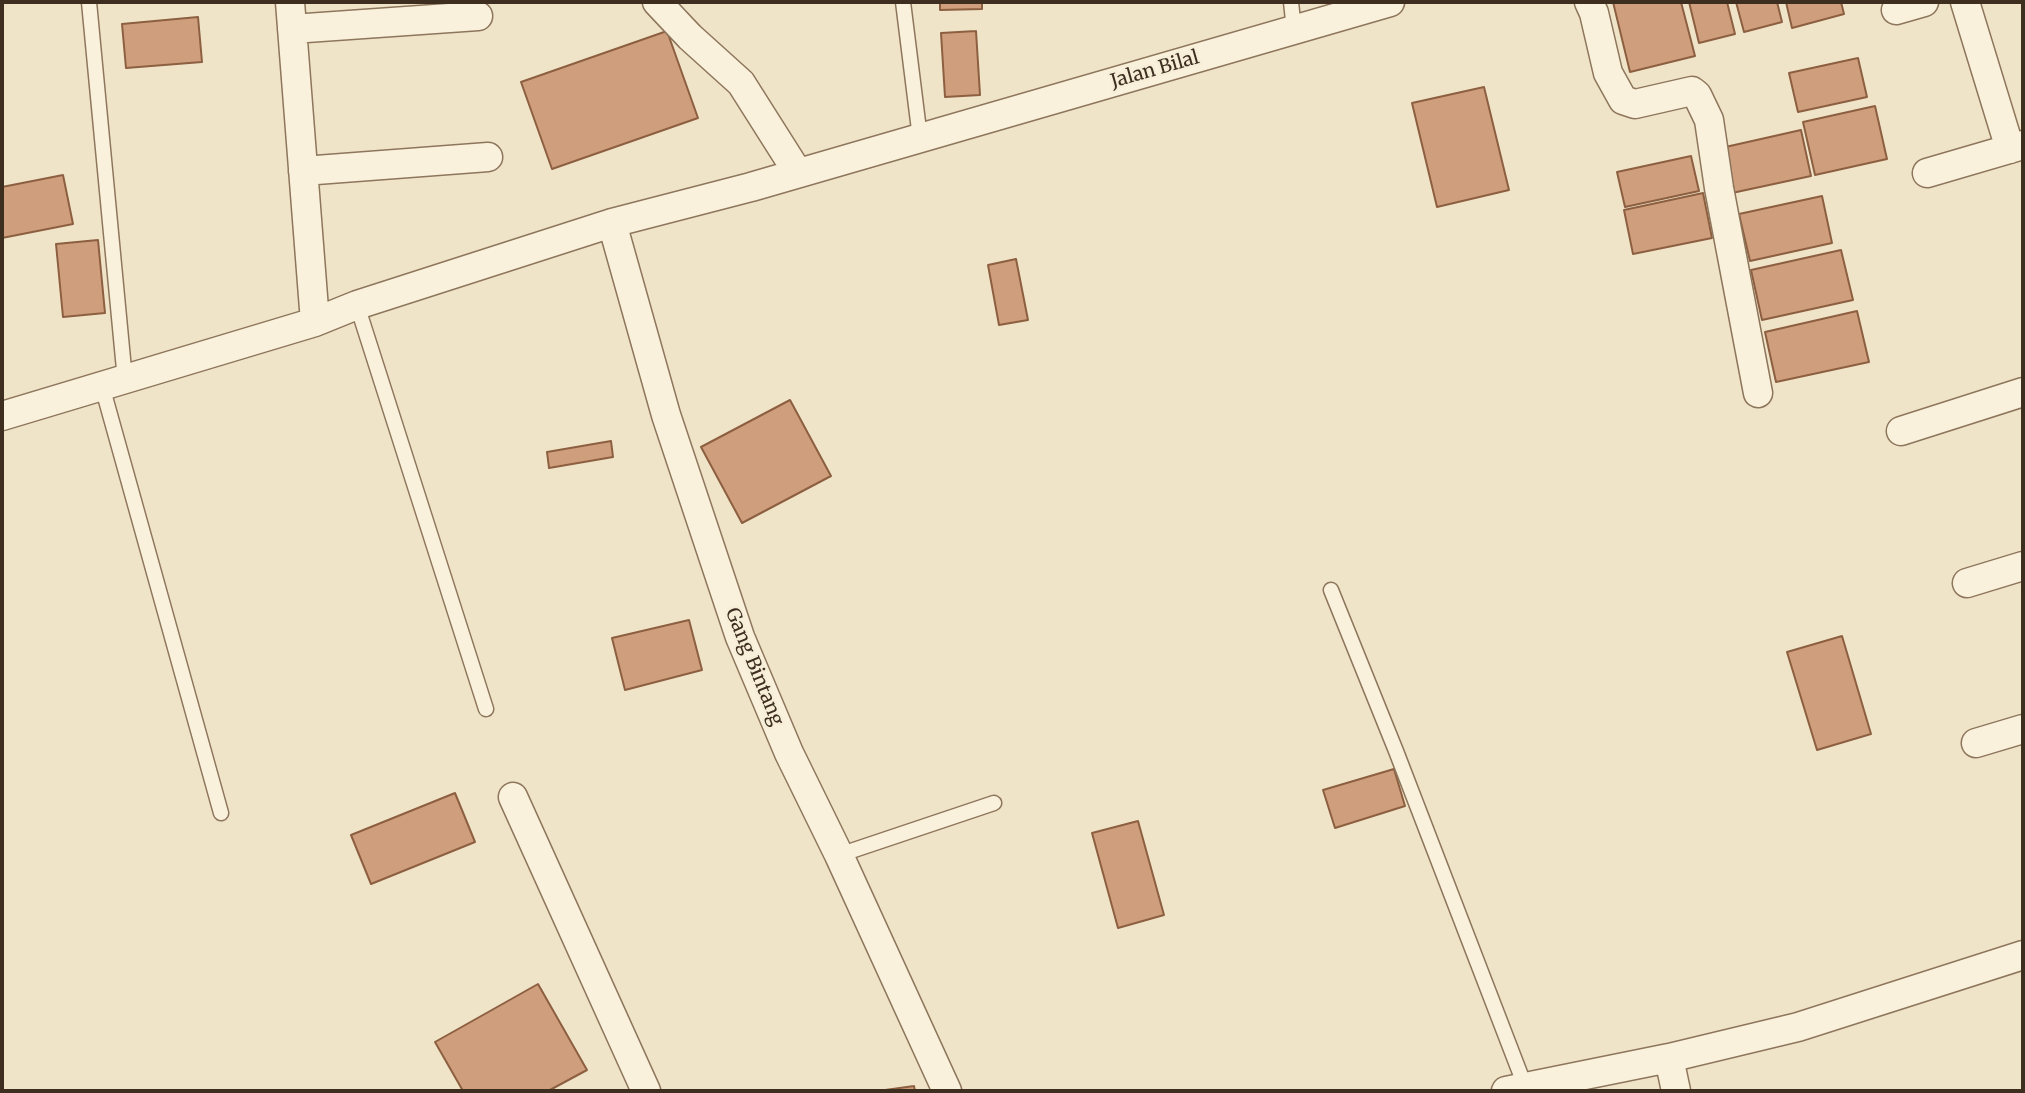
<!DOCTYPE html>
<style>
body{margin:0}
#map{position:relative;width:2025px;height:1093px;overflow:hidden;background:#f0e4c8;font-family:Merriweather,serif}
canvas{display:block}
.frame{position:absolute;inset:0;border:4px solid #3d2e20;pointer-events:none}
</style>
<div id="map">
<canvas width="2025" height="1093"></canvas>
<div class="frame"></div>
</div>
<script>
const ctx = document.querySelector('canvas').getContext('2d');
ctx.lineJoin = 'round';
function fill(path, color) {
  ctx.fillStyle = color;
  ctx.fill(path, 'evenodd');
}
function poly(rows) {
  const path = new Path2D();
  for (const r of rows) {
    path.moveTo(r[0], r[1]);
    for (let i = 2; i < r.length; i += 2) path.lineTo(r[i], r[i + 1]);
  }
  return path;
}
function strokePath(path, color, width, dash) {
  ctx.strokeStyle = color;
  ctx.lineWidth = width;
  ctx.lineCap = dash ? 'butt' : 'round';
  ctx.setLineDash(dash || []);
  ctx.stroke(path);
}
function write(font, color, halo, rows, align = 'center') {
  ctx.font = font + ' Merriweather,serif';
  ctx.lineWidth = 5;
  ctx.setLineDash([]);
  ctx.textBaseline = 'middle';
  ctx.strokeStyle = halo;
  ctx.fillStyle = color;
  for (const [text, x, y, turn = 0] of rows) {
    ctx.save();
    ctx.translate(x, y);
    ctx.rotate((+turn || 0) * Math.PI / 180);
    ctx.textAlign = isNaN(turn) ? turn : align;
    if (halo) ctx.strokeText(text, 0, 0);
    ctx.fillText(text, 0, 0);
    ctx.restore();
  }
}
const building = poly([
 [940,2,982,2,982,9,940,10,940,2],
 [1613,2,1681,2,1695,56,1630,72,1613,2],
 [1689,2,1727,2,1735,34,1699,43,1689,2],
 [1736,2,1777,2,1782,22,1744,32,1736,2],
 [1786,2,1841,2,1844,14,1792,28,1786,2],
 [198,17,202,62,126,68,122,24,198,17],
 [667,31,698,118,552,169,521,82,667,31],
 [976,31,980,95,945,97,941,33,976,31],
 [1858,58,1867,97,1798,112,1789,73,1858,58],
 [1484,87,1509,190,1437,207,1412,103,1484,87],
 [1875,106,1887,159,1815,175,1803,122,1875,106],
 [1801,130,1811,176,1732,193,1721,148,1801,130],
 [1691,156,1699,191,1625,207,1617,172,1691,156],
 [63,175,73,224,2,238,2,187,63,175],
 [1703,193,1712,238,1633,254,1624,210,1703,193],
 [1822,196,1832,243,1750,261,1739,214,1822,196],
 [98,240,105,313,63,317,56,244,98,240],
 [1841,250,1853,300,1762,320,1751,270,1841,250],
 [1016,259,1028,320,999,325,988,265,1016,259],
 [1857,311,1869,362,1776,382,1765,332,1857,311],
 [790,400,831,476,742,523,701,447,790,400],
 [611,441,613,457,549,468,547,452,611,441],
 [689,620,702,670,625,690,612,638,689,620],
 [1842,636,1871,734,1817,750,1787,652,1842,636],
 [1394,769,1405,806,1335,828,1323,790,1394,769],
 [455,793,475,842,371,884,351,835,455,793],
 [1138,821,1164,915,1118,928,1092,833,1138,821],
 [538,984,587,1070,548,1091,463,1091,435,1042,538,984],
 [914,1086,915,1091,878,1091,914,1086]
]);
const lane = poly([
 [89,2,125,380],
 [903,2,920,138],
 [1291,2,1294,30],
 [357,305,486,709],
 [102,386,221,813],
 [1331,590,1396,751,1525,1086],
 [839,855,994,803]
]);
const street = poly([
 [290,2,315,322],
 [657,2,690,37,741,83,798,173],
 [1589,2,1594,13,1608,73,1623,100,1635,104,1692,91,1697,95,1709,120,1719,188,1758,393],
 [1965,2,2010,149],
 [1896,10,1924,2],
 [292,29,478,16],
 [303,171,488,157],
 [1927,173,2023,145],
 [612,223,666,415,740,637,789,753,839,855,947,1091],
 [2,416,315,322,357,305,612,223,751,187,1390,2],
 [1901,431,2023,392],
 [1967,583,2023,566],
 [1976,743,2023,729],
 [513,797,646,1091],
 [1669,1058,1676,1091],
 [1506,1091,1669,1058,1798,1027,2023,955]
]);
const streetNames = [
 ["Jalan Bilal",1155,70,-16],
 ["Gang Bintang",754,667,68]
];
fill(building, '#cf9f7d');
strokePath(building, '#8d5f41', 2);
strokePath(lane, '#8d765c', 17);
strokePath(street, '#8d765c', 31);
strokePath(lane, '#faf1dc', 14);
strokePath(street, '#faf1dc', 28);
write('19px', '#3d2e20', '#f7eed8', streetNames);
</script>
